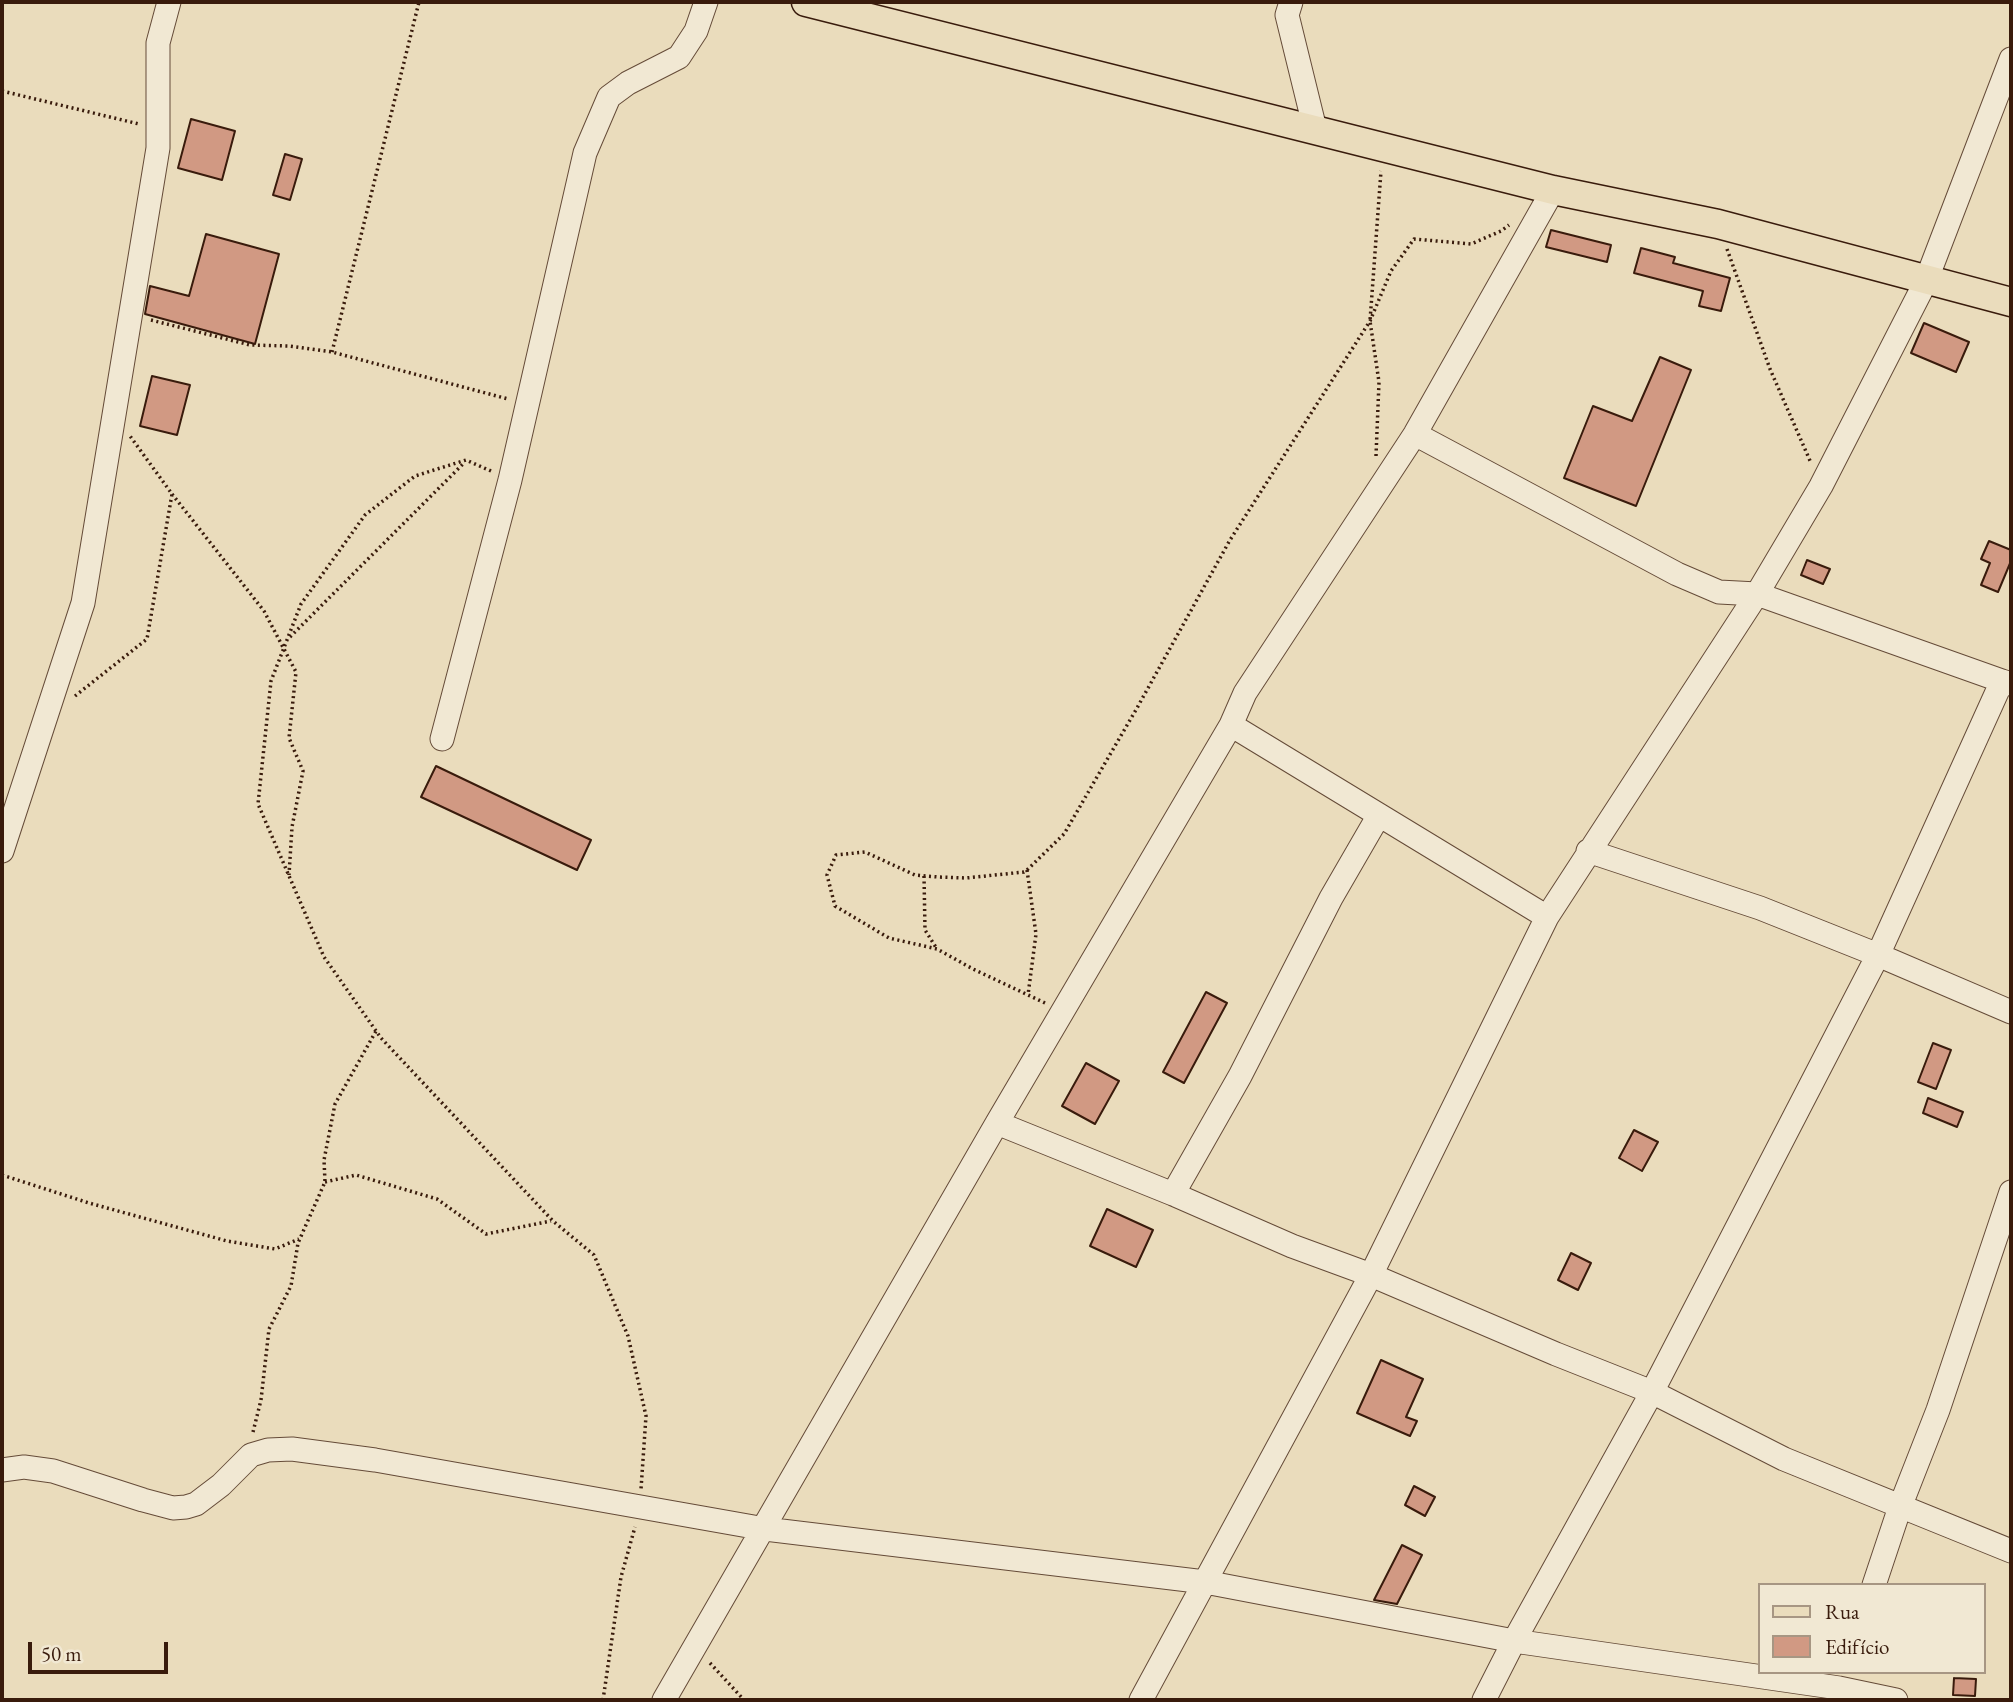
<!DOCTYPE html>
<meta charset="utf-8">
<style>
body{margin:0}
#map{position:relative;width:2013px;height:1702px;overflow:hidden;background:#eadcbc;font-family:"EB Garamond",serif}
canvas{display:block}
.frame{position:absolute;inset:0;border:4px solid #391b0c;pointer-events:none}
.legend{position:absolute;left:1758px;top:1583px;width:228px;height:91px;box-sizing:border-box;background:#f1e8d3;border:2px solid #a79683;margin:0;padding:9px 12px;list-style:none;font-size:21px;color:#391b0c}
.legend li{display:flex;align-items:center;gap:14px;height:35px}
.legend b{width:35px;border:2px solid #a79683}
.scale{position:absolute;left:28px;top:1642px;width:140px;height:32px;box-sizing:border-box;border:4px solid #391b0c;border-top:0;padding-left:9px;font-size:21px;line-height:24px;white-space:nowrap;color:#391b0c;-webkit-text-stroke:5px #f1e8d3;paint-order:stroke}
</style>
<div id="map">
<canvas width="2013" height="1702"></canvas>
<div class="frame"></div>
<ul class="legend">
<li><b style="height:9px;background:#eadcbc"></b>Rua</li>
<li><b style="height:19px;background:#d19983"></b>Edifício</li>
</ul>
<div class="scale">50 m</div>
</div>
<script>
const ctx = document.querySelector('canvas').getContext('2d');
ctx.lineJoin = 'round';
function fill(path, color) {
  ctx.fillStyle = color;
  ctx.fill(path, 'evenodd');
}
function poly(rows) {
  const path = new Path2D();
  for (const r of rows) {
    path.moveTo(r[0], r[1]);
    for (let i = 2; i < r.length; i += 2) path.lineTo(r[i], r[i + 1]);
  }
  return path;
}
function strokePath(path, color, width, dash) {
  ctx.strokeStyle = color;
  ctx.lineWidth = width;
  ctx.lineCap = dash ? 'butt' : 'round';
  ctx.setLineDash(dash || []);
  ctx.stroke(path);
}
const building = poly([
 [191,119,235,131,222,180,178,168,191,119],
 [285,154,302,159,290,200,273,195,285,154],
 [1551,230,1611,245,1607,262,1546,247,1551,230],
 [206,234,279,254,255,344,145,314,150,286,189,296,206,234],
 [1641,248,1675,257,1673,263,1730,278,1721,311,1699,306,1703,291,1634,273,1641,248],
 [1924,323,1969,342,1956,372,1911,353,1924,323],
 [1660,357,1691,370,1636,506,1564,478,1593,406,1632,421,1660,357],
 [152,376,190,385,177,435,140,426,152,376],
 [1989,541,2011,550,2011,561,1998,592,1981,585,1990,563,1981,559,1989,541],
 [1807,560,1830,569,1823,584,1801,575,1807,560],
 [436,766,591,840,577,870,421,797,436,766],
 [1206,992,1227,1003,1184,1083,1163,1072,1206,992],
 [1933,1043,1951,1050,1936,1089,1918,1082,1933,1043],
 [1086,1063,1119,1081,1095,1124,1062,1106,1086,1063],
 [1928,1098,1963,1112,1957,1127,1923,1113,1928,1098],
 [1634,1130,1658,1142,1642,1171,1619,1158,1634,1130],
 [1107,1209,1153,1230,1136,1267,1090,1246,1107,1209],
 [1571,1253,1591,1263,1578,1290,1558,1280,1571,1253],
 [1381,1360,1423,1379,1406,1417,1417,1421,1410,1436,1357,1413,1381,1360],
 [1414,1486,1435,1497,1425,1516,1405,1505,1414,1486],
 [1402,1545,1422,1555,1397,1604,1374,1600,1402,1545],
 [1954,1678,1976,1679,1975,1696,1953,1695,1954,1678]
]);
const path = poly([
 [2,91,139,124],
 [1727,249,1770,369,1811,463],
 [151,320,250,345,289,346,332,352,508,399],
 [332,352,419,2],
 [1376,456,1379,382,1370,321,1381,171],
 [491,471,466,460,415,476,365,515,301,604,271,681,258,804,324,957,381,1038,553,1221,594,1255,628,1336,646,1416,641,1489],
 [172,494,264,611,296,672,289,738,303,771,292,827,289,875],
 [290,637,465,462],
 [75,696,147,639,172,494,130,436],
 [1027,870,1036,934,1028,995],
 [924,876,925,930,937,949],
 [1045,1003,973,969,937,949,889,938,835,906,827,875,836,855,865,852,915,875,938,877,966,878,1024,872,1027,870,1064,834,1137,708,1230,540,1370,321,1391,271,1414,239,1471,244,1501,231,1509,225],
 [2,1175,89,1203,227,1241,275,1249,299,1239],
 [325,1182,356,1175,437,1199,486,1234,551,1221],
 [253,1432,261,1400,269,1329,291,1286,298,1243,325,1182,324,1160,335,1104,376,1031],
 [710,1663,744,1700],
 [603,1700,621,1577,635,1527]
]);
const minor = poly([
 [1291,2,1287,15,1315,129],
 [1415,434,1677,574,1719,592,1757,594,2002,681],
 [1231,725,1547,917],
 [442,739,510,480,585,153,609,97,628,83,679,57,696,31,706,2],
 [2,851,83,603,158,148,158,43,169,2],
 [1588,851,1760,908,1878,955,2011,1012],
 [997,1123,1173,1194,1292,1246,1371,1275,1556,1354,1652,1392,1784,1459,2011,1551],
 [1173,1194,1240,1076,1331,898,1379,815],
 [2,1470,24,1467,53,1471,143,1500,173,1508,186,1507,196,1504,221,1485,251,1455,268,1450,292,1449,375,1460,765,1529,1205,1582,1514,1641,1839,1688,1896,1700],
 [1874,1585,1900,1507,1938,1410,2011,1192],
 [664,1700,997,1123,1231,725,1245,693,1415,434,1553,190],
 [1141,1700,1371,1275,1547,917,1757,594,1821,486,1926,281,2011,59],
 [1484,1700,1514,1641,1652,1392,1878,955,2002,681,2011,684]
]);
const major = poly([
 [806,2,1553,190,1718,224,2011,302]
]);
fill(building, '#d19983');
strokePath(building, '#391b0c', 2);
strokePath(minor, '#654b38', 25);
strokePath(major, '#391b0c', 31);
strokePath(path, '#391b0c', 3.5, [2, 3.5]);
strokePath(minor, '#f1e8d3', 23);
strokePath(major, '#eadcbc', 28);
</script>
